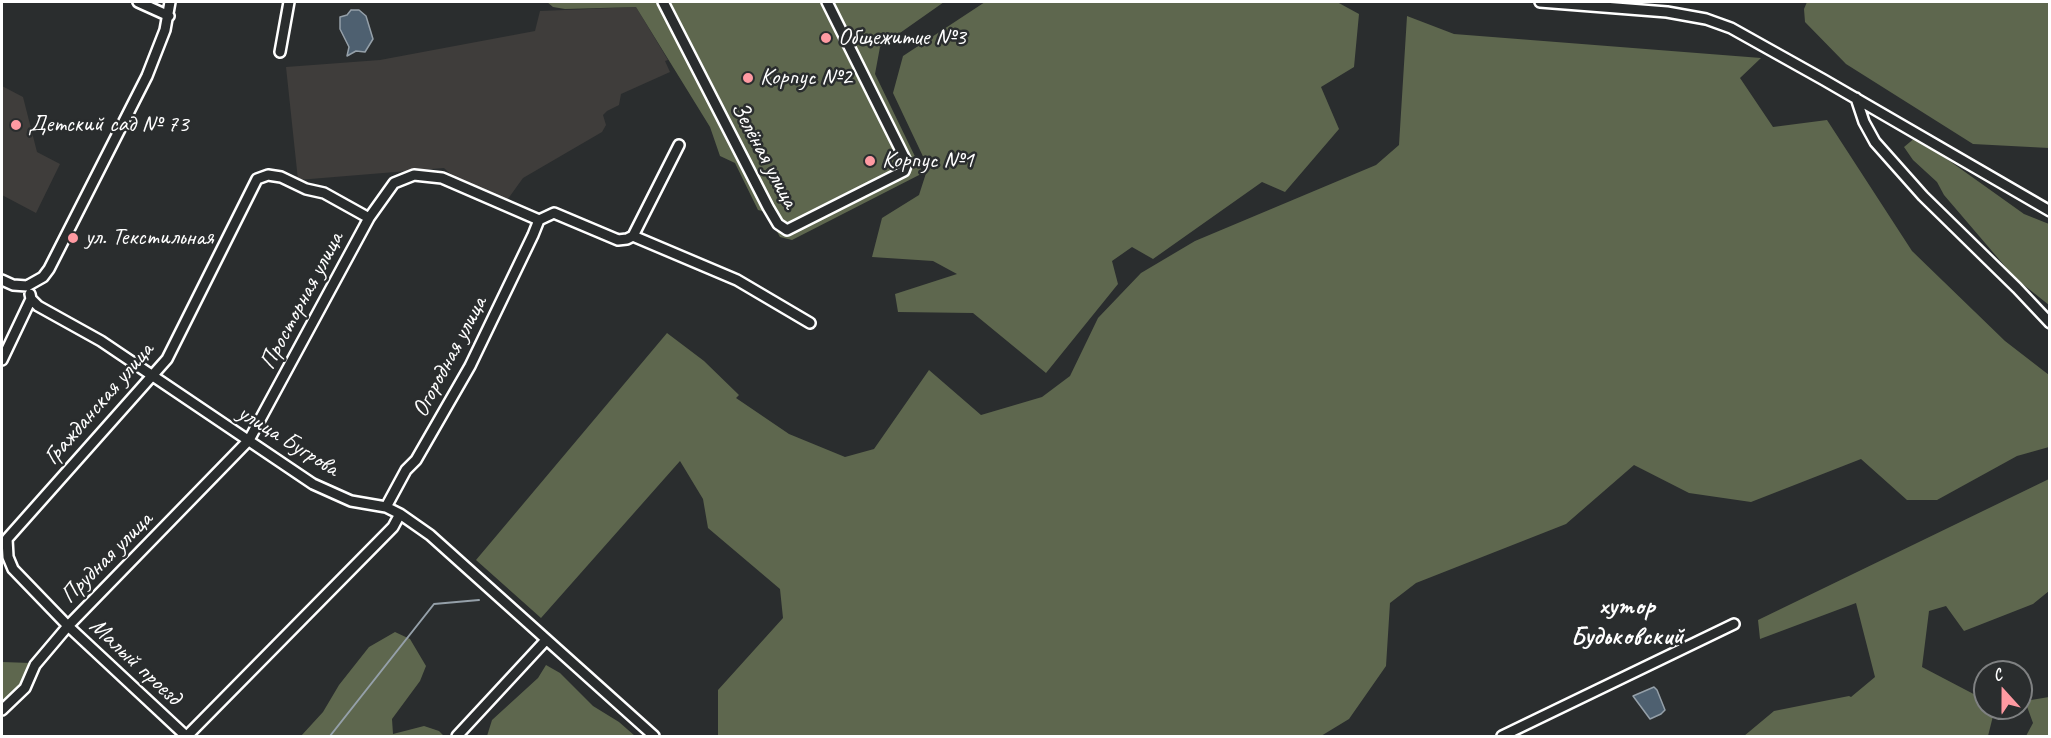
<!DOCTYPE html>
<meta charset="utf-8">
<style>
body{margin:0}
#map{position:relative;width:2051px;height:738px;overflow:hidden;background:#2a2d2e;font-family:Caveat,sans-serif}
canvas{display:block}
.frame{position:absolute;inset:0;border:3px solid #fff;pointer-events:none}
.north{position:absolute;left:1973px;top:660px;width:60px;height:60px;box-sizing:border-box;background:#2a2d2e;border:2px solid #7f8182;border-radius:50%;rotate:339deg;font-size:16px;font-weight:700;line-height:24px;text-align:center;color:#fff}
.north::after{content:'';display:block;margin:auto;width:21px;height:27px;background:#ff9aa2;clip-path:polygon(50% 0,100% 100%,50% 72%,0 100%)}
</style>
<div id="map">
<canvas width="2051" height="738"></canvas>
<div class="frame"></div>
<div class="north">С</div>
</div>
<script>
const ctx = document.querySelector('canvas').getContext('2d');
ctx.lineJoin = 'round';
function fill(path, color) {
  ctx.fillStyle = color;
  ctx.fill(path, 'evenodd');
}
function poly(rows) {
  const path = new Path2D();
  for (const r of rows) {
    path.moveTo(r[0], r[1]);
    for (let i = 2; i < r.length; i += 2) path.lineTo(r[i], r[i + 1]);
  }
  return path;
}
function strokePath(path, color, width, dash) {
  ctx.strokeStyle = color;
  ctx.lineWidth = width;
  ctx.lineCap = dash ? 'butt' : 'round';
  ctx.setLineDash(dash || []);
  ctx.stroke(path);
}
function write(font, color, halo, rows, align = 'center') {
  ctx.font = font + ' Caveat,sans-serif';
  ctx.lineWidth = 5;
  ctx.setLineDash([]);
  ctx.textBaseline = 'middle';
  ctx.strokeStyle = halo;
  ctx.fillStyle = color;
  for (const [text, x, y, turn = 0] of rows) {
    ctx.save();
    ctx.translate(x, y);
    ctx.rotate((+turn || 0) * Math.PI / 180);
    ctx.textAlign = isNaN(turn) ? turn : align;
    if (halo) ctx.strokeText(text, 0, 0);
    ctx.fillText(text, 0, 0);
    ctx.restore();
  }
}
const built = poly([
 [636,7,668,60,665,61,670,72,621,94,619,105,607,111,603,115,606,125,602,132,523,178,505,203,461,184,444,168,298,180,286,67,380,60,535,31,540,11],
 [2,86,23,97,37,152,60,164,36,213,2,195]
]);
const green = poly([
 [547,2,944,2,880,47,875,74,923,173,792,240,780,237,766,212,758,210,735,163,720,156,710,127,636,7,565,9,553,7],
 [985,2,1337,2,1359,14,1354,67,1321,87,1339,129,1285,192,1262,182,1153,259,1132,247,1112,261,1118,284,1046,373,973,313,898,312,895,294,957,274,933,261,872,257,882,218,919,195,928,167,893,93,903,56],
 [1807,2,2049,2,2049,148,1973,144,1846,64,1805,22,1804,9],
 [1407,16,1454,34,1761,58,1740,78,1773,127,1827,120,1912,251,2005,341,2049,375,2049,447,2017,456,1937,500,1907,500,1861,459,1751,502,1689,493,1634,465,1566,524,1416,583,1390,603,1386,666,1349,719,1321,736,718,736,718,690,783,618,780,589,708,528,703,499,680,461,541,618,476,560,667,333,704,361,739,395,736,398,789,434,845,457,874,449,929,370,981,415,1042,397,1070,376,1098,318,1141,273,1195,241,1376,165,1399,145],
 [1916,137,2024,214,2049,224,2049,305,2015,278,1944,195,1937,182,1913,160,1904,147],
 [2049,479,2049,591,2033,604,1964,631,1946,606,1929,611,1922,667,1985,700,1985,708,1995,708,1988,736,1744,736,1774,711,1849,696,1851,697,1875,677,1856,603,1760,639,1758,620],
 [395,632,410,639,426,666,420,681,392,719,393,734,424,726,439,731,444,736,301,736,323,712,339,685,369,647],
 [2,662,31,663,24,686,2,705],
 [546,665,560,673,593,706,619,722,635,736,487,736,492,720,538,678],
 [2049,697,2049,736,2026,736,2033,723,2025,701]
]);
const water = poly([
 [351,10,359,10,366,16,373,39,365,52,356,51,347,56,349,47,340,29,340,17,347,15,351,10],
 [1654,687,1657,690,1665,710,1661,714,1650,719,1633,696,1654,687]
]);
const stream = poly([
 [330,736,434,604,479,600]
]);
const minor = poly([
 [138,2,169,16],
 [663,2,768,207,778,224,787,230,904,171,907,163,827,2],
 [1540,2,1667,12,1706,19,1731,28,1824,80,2050,211],
 [280,52,289,2],
 [1856,98,1864,122,1875,142,1923,196,2017,288,2050,323],
 [633,236,679,145],
 [2,280,13,285,27,286,43,277,49,269,147,76,165,30,170,2],
 [31,299,38,306,101,341,313,484,351,501,386,507,400,514,430,535,654,736],
 [2,360,31,299,30,294],
 [386,507,406,470,416,460,470,366,533,235,539,220],
 [2,710,25,688,35,665,68,626,249,440,369,218,394,183,414,175,442,178,539,220,554,213,618,240,627,239,633,236,737,280,810,323],
 [186,736,68,626,13,569,8,557,7,539,167,359,257,179,268,175,281,177,306,189,324,193,369,218],
 [187,736,393,527,400,514],
 [457,736,546,640],
 [1502,736,1734,624]
]);
const markers = [
 [826,38,6,"#ff9aa2"],
 [748,78,6,"#ff9aa2"],
 [16,125,6,"#ff9aa2"],
 [870,161,6,"#ff9aa2"],
 [73,238,6,"#ff9aa2"]
];
const poiNames = [
 ["Общежитие №3",838,38],
 ["Корпус №2",760,78],
 ["Детский сад № 73",28,125],
 ["Корпус №1",882,161],
 ["ул. Текстильная",85,238]
];
const streetNames = [
 ["Зелёная улица",764,155,62],
 ["Просторная улица",302,301,-62],
 ["Огородная улица",450,357,-62],
 ["Гражданская улица",99,404,-49],
 ["улица Бугрова",288,441,32],
 ["Прудная улица",107,558,-45],
 ["Малый проезд",135,662,43]
];
const neighbourhoodNames = [
 ["хутор",1627,607],
 ["Будьковский",1627,637]
];
fill(built, '#3f3d3b');
fill(green, '#5e674e');
fill(water, '#4e6070');
strokePath(water, '#95a0a9', 1.5);
strokePath(stream, '#95a0a9', 2);
strokePath(minor, '#fff', 14);
strokePath(minor, '#2a2d2e', 9);
for (const [x, y, r, color] of markers) {
  const dot = new Path2D();
  dot.arc(x, y, r, 0, 2 * Math.PI);
  ctx.fillStyle = color;
  ctx.fill(dot);
  strokePath(dot, '#2a2d2e', 2);
}
write('24px', '#fff', '#2a2d2e', poiNames, 'left');
write('24px', '#fff', '#2a2d2e', streetNames);
write('bold 26px', '#fff', '#2a2d2e', neighbourhoodNames);
</script>
